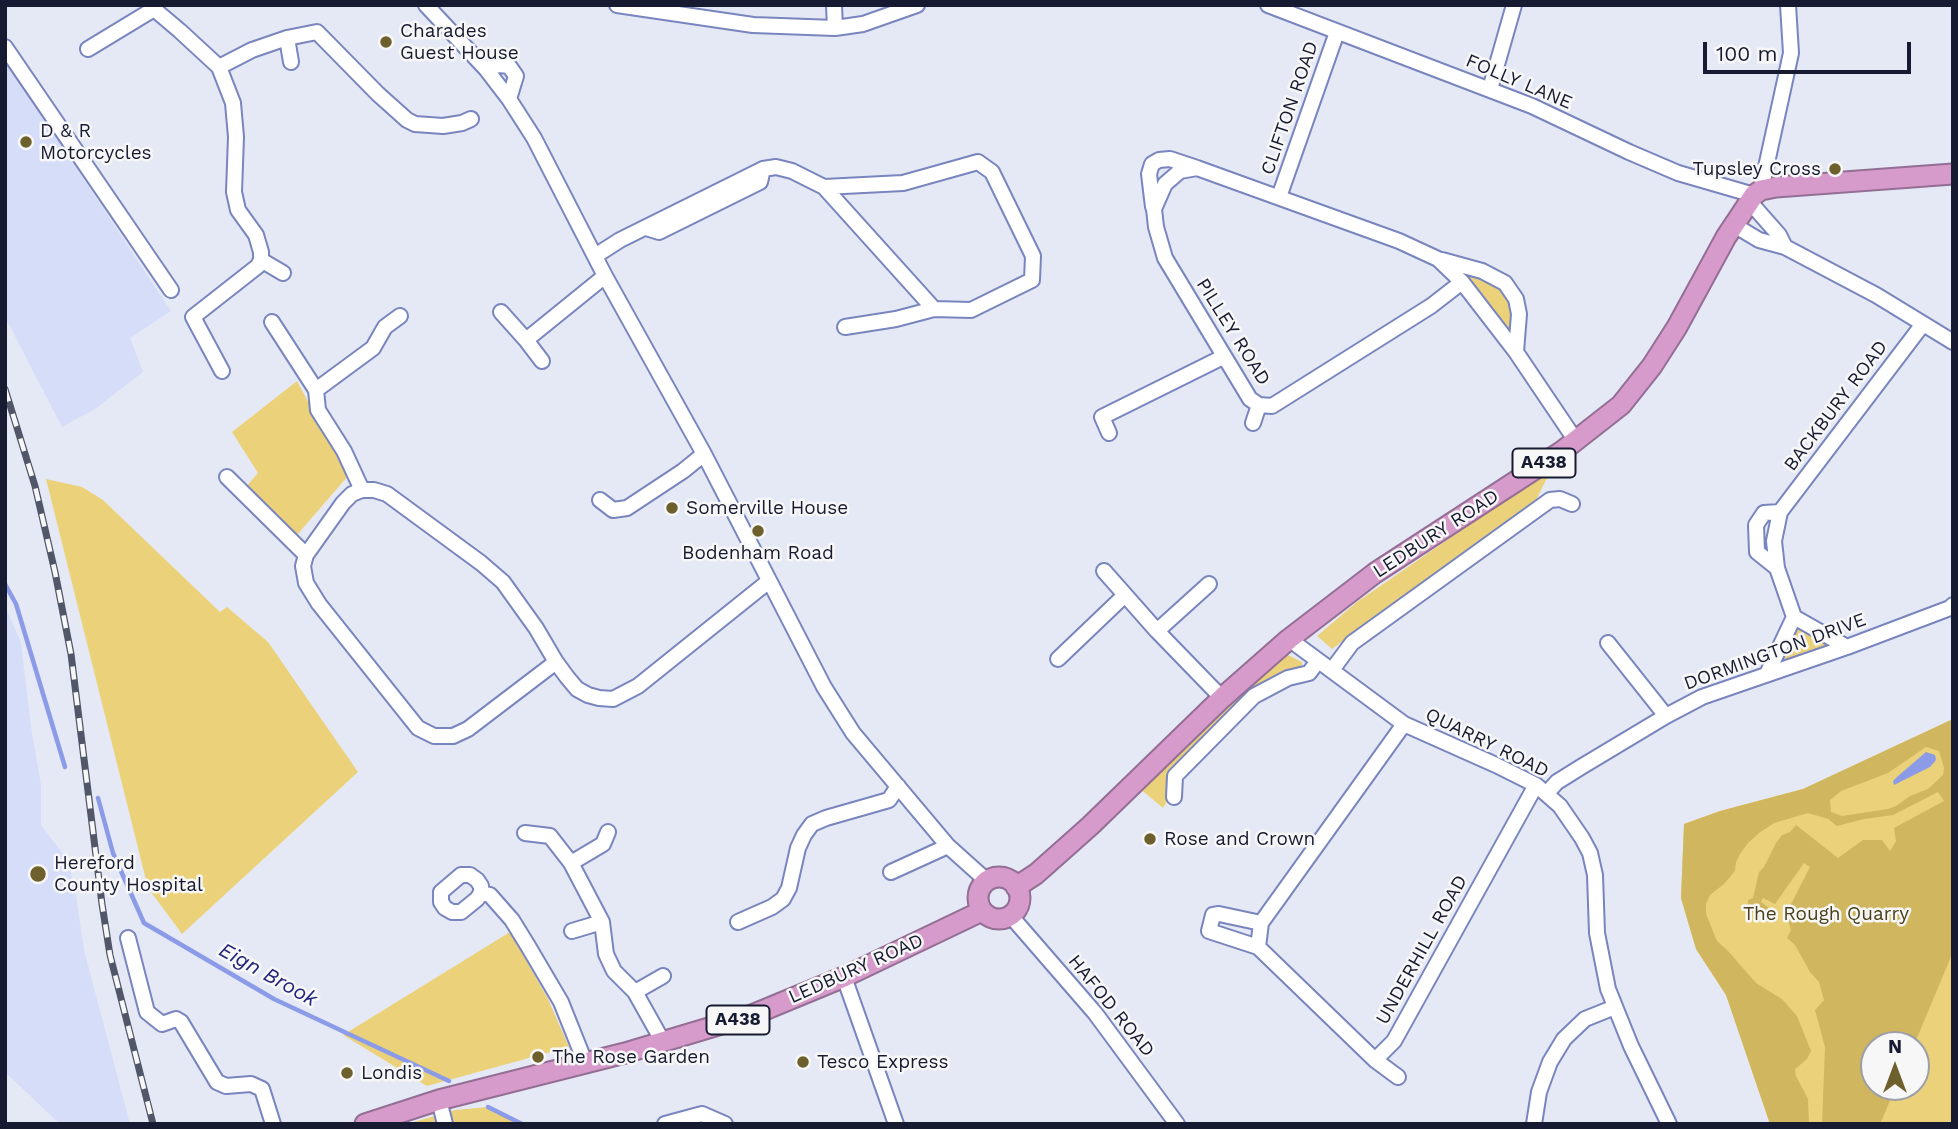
<!DOCTYPE html>
<style>
body{margin:0}
#map{position:relative;width:1958px;height:1129px;overflow:hidden;background:#e5e9f5;font-family:"Work Sans",sans-serif}
canvas{display:block}
.frame{position:absolute;inset:0;border:7px solid #161b31;pointer-events:none}
.north{position:absolute;left:1860px;top:1031px;width:70px;height:70px;box-sizing:border-box;background:#f7f7f7;border:2px solid #9d9fa8;border-radius:50%;rotate:0deg;font-size:19px;font-weight:700;line-height:28px;text-align:center;color:#161b31}
.north::after{content:'';display:block;margin:auto;width:24px;height:32px;background:#6e602d;clip-path:polygon(50% 0,100% 100%,50% 72%,0 100%)}
.scale{position:absolute;left:1703px;top:42px;width:208px;height:32px;box-sizing:border-box;border:4px solid #161b31;border-top:0;padding-left:9px;font-size:21px;line-height:24px;white-space:nowrap;color:#161b31;-webkit-text-stroke:5px #f7f7f7;paint-order:stroke}
</style>
<div id="map">
<canvas width="1958" height="1129"></canvas>
<div class="frame"></div>
<div class="north">N</div>
<div class="scale">100 m</div>
</div>
<script>
const ctx = document.querySelector('canvas').getContext('2d');
ctx.lineJoin = 'round';
function fill(path, color) {
  ctx.fillStyle = color;
  ctx.fill(path, 'evenodd');
}
function poly(rows) {
  const path = new Path2D();
  for (const r of rows) {
    if (r.length === 3) {
      path.moveTo(r[0] + r[2], r[1]);
      path.arc(r[0], r[1], r[2], 0, 2 * Math.PI);
      continue;
    }
    path.moveTo(r[0], r[1]);
    for (let i = 2; i < r.length; i += 2) path.lineTo(r[i], r[i + 1]);
  }
  return path;
}
function strokePath(path, color, width, dash) {
  ctx.strokeStyle = color;
  ctx.lineWidth = width;
  ctx.lineCap = dash ? 'butt' : 'round';
  ctx.setLineDash(dash || []);
  ctx.stroke(path);
}
function write(font, color, halo, rows, align = 'center') {
  ctx.font = font + ' "Work Sans",sans-serif';
  ctx.lineWidth = 5;
  ctx.setLineDash([]);
  ctx.textBaseline = 'middle';
  ctx.strokeStyle = halo;
  ctx.fillStyle = color;
  for (const [text, x, y, turn = 0] of rows) {
    ctx.save();
    ctx.translate(x, y);
    ctx.rotate((+turn || 0) * Math.PI / 180);
    ctx.textAlign = isNaN(turn) ? turn : align;
    if (halo) ctx.strokeText(text, 0, 0);
    ctx.fillText(text, 0, 0);
    ctx.restore();
  }
}
const built = poly([
 [5,60,171,311,130,338,143,372,95,409,62,427,5,317],
 [5,606,21,643,31,727,41,785,41,825,67,859,75,889,84,950,130,1124,60,1124,5,1072]
]);
const green = poly([
 [1453,271,1482,271,1516,299,1516,352],
 [297,381,348,476,297,535,245,488,258,473,232,432],
 [1552,468,1535,502,1332,649,1317,636,1357,602],
 [46,479,82,487,103,500,220,612,227,607,268,642,358,772,182,934,148,888],
 [1794,617,1847,647,1767,674],
 [1286,654,1302,662,1302,667,1253,694,1172,775,1168,800,1163,808,1139,788,1224,707],
 [1953,719,1953,1124,1770,1124,1726,995,1696,949,1681,898,1684,824,1720,811,1803,789],
 [1874,1045,1916,1045,1916,1087,1874,1087],
 [510,932,548,999,569,1047,427,1086,343,1035],
 [488,1107,522,1124,407,1124,455,1110]
]);
const forest = poly([
 [1953,719,1953,952,1914,1045,1874,1045,1874,1087,1896,1087,1880,1124,1822,1124,1825,1047,1815,1010,1824,1000,1819,982,1810,972,1795,945,1787,938,1791,930,1786,914,1810,867,1804,863,1775,904,1763,898,1761,902,1772,910,1762,919,1748,909,1748,900,1753,898,1759,872,1764,867,1776,843,1782,835,1790,832,1796,825,1838,858,1863,840,1882,840,1890,851,1896,841,1894,828,1944,801,1938,792,1893,815,1864,819,1837,826,1828,819,1808,813,1774,823,1759,833,1748,843,1740,854,1736,862,1735,871,1724,884,1710,895,1706,904,1706,914,1717,941,1728,951,1756,983,1782,999,1797,1016,1811,1051,1807,1059,1795,1069,1796,1076,1808,1099,1809,1124,1770,1124,1726,995,1696,949,1681,898,1684,824,1720,811,1803,789],
 [1926,747,1939,751,1944,768,1943,775,1928,789,1910,796,1896,806,1888,809,1842,816,1831,812,1830,800,1841,791,1888,773]
]);
const water = poly([
 [1926,752,1935,755,1936,760,1930,767,1894,785,1893,781,1898,776]
]);
const stream = poly([
 [5,584,16,604,65,767],
 [98,798,113,853,144,923,274,999,449,1081],
 [488,1107,522,1124]
]);
const minor = poly([
 [152,5,154,9,180,31,219,67,233,103,236,137,234,192,238,210,256,235,261,252,261,260,258,266,193,317,222,371],
 [426,5,486,69,509,99,534,138,605,276,704,454,824,687,853,733,948,846,987,881],
 [617,5,753,25,835,28,863,24,917,5],
 [834,5,835,28],
 [1268,5,1532,106,1629,152,1678,173,1754,195],
 [287,38,291,62],
 [5,47,171,290],
 [88,49,154,9],
 [219,67,252,50,287,38,317,32,378,94,407,120,415,124,443,126,462,123,471,119],
 [486,69,499,65,509,66,516,76,509,99],
 [1490,89,1514,5],
 [1761,190,1791,53,1788,5],
 [1279,197,1337,32],
 [1749,201,1779,235,1785,247],
 [1153,207,1149,174,1152,164,1159,160,1170,159,1197,168],
 [1734,225,1759,240,1785,247,1876,295,1953,342],
 [646,228,659,232,760,182,763,169],
 [595,256,620,240,763,169,776,167,792,171,824,187,903,183,978,162,992,172,1033,256,1032,280,971,310,934,309,824,187],
 [261,260,283,273],
 [1442,260,1482,271,1505,283,1516,299,1519,314,1516,352],
 [1462,282,1438,259,1399,241,1197,168,1180,171,1165,184,1154,209,1156,227,1165,258,1250,399,1259,405,1272,406,1431,306,1462,282,1516,352,1576,441],
 [501,312,526,340,605,276],
 [272,322,316,390,318,410,344,451,362,490,374,490,387,494,481,563,503,582,536,628,556,662,567,677,577,689,588,695,599,698,613,699,638,686,769,581],
 [845,327,896,319,934,309],
 [526,340,542,361],
 [316,390,373,348,385,327,400,316],
 [1253,423,1259,405],
 [1109,433,1102,417,1223,357],
 [227,477,306,555],
 [362,490,352,494,343,503,306,555,303,566,306,583,319,604,418,728,434,736,453,736,468,729,556,662],
 [600,500,613,510,627,508,683,471,704,454],
 [1777,568,1757,552,1756,525,1764,513,1780,512],
 [1104,571,1157,631,1222,698],
 [1794,617,1847,647],
 [1157,631,1209,584],
 [1289,639,1404,724,1496,765,1536,785,1560,806,1582,838,1590,853,1595,875,1597,933,1608,989,1631,1046,1669,1124],
 [1608,643,1666,716],
 [1058,659,1125,595],
 [1332,670,1352,643,1550,500,1560,499,1572,504],
 [1767,674,1794,617,1777,568,1774,541,1780,512,1923,324],
 [1547,793,1557,782,1581,767,1666,716,1702,697,1847,647,1950,608,1953,605],
 [1174,797,1175,776,1254,696,1288,678,1309,673,1318,661],
 [525,833,550,836,571,863,602,922,606,954,614,971,635,992,663,1042],
 [571,863,603,844,608,832],
 [891,872,948,846],
 [461,875,470,875,477,880,481,886,481,893,477,899,461,912,452,912,445,908,441,902,441,892,461,875],
 [481,893,490,895,512,920,528,946,561,1002,585,1062],
 [1010,915,1095,1013,1177,1124],
 [738,922,772,907,783,899,789,888,798,848,804,835,812,824,826,818,889,800,898,786],
 [572,931,602,922],
 [128,938,147,1012,162,1024,176,1019,181,1022,217,1082,226,1086,251,1084,262,1089,273,1124],
 [1258,947,1209,931,1213,915,1219,914,1261,923],
 [844,977,896,1124],
 [635,992,663,976],
 [1375,1060,1394,1041,1536,785],
 [1398,1077,1375,1060,1258,947,1261,923,1404,724],
 [439,1100,445,1124],
 [665,1124,702,1114,725,1124],
 [1534,1124,1539,1092,1550,1062,1564,1039,1585,1019,1615,1007]
]);
const highway = poly([
 [999,898,21],
 [1016,887,1036,874,1090,826,1222,698,1289,639,1375,573,1561,452,1621,405,1652,366,1677,327,1726,237,1754,195,1761,190,1776,187,1953,174],
 [365,1124,439,1100,625,1053,752,1015,844,977,982,911]
]);
const rail = poly([
 [5,389,35,486,55,572,71,654,102,904,110,955,153,1124]
]);
const markers = [
 [386,42,7,"#6e602d"],
 [26,142,7,"#6e602d"],
 [1835,169,7,"#6e602d"],
 [672,508,7,"#6e602d"],
 [758,531,7,"#6e602d"],
 [1150,839,7,"#6e602d"],
 [38,874,9,"#6e602d"],
 [538,1057,7,"#6e602d"],
 [803,1062,7,"#6e602d"],
 [347,1073,7,"#6e602d"]
];
const shields = [
 [1544,463,63],
 [738,1020,63]
];
const shieldNames = [
 ["A438",1544,463],
 ["A438",738,1020]
];
const poiNames = [
 ["Charades",400,31],
 ["Guest House",400,53],
 ["D & R",40,131],
 ["Motorcycles",40,153],
 ["Tupsley Cross",1821,169,"right"],
 ["Somerville House",686,508],
 ["Bodenham Road",758,553,"center"],
 ["Rose and Crown",1164,839],
 ["Hereford",54,863],
 ["County Hospital",54,885],
 ["The Rose Garden",552,1057],
 ["Tesco Express",817,1062],
 ["Londis",361,1073]
];
const streetNames = [
 ["FOLLY LANE",1519,82,23],
 ["CLIFTON ROAD",1290,108,-71],
 ["PILLEY ROAD",1233,332,58],
 ["BACKBURY ROAD",1836,406,-53],
 ["LEDBURY ROAD",1436,534,-33],
 ["DORMINGTON DRIVE",1775,652,-20],
 ["QUARRY ROAD",1487,743,26],
 ["UNDERHILL ROAD",1422,950,-61],
 ["LEDBURY ROAD",856,969,-24],
 ["HAFOD ROAD",1111,1006,51]
];
const parkNames = [
 ["The Rough Quarry",1826,914]
];
const waterNames = [
 ["Eign Brook",268,975,29]
];
fill(built, '#d6ddf9');
fill(green, '#ebd27a');
fill(forest, '#d0b75f');
fill(water, '#8b9be7');
strokePath(stream, '#8b9be7', 4.5);
strokePath(minor, '#7885be', 18);
strokePath(highway, '#936e95', 23);
strokePath(minor, '#fff', 14);
strokePath(highway, '#d79bcb', 19);
strokePath(rail, '#515669', 7);
strokePath(rail, '#f7f7f7', 4.5, [13]);
for (const [x, y, r, color] of markers) {
  const dot = new Path2D();
  dot.arc(x, y, r, 0, 2 * Math.PI);
  ctx.fillStyle = color;
  ctx.fill(dot);
  strokePath(dot, '#f7f7f7', 2.5);
}
for (const [x, y, w] of shields) {
  const box = new Path2D();
  box.roundRect(x - w / 2, y - 14.5, w, 29, 5);
  ctx.fillStyle = '#f7f7f7';
  ctx.fill(box);
  strokePath(box, '#161b31', 2);
}
write('bold 18px', '#161b31', null, shieldNames);
write('19px', '#161b31', '#f7f7f7', poiNames, 'left');
write('19px', '#161b31', '#f7f7f7', streetNames);
write('19px', '#4b401a', '#f7f7f7', parkNames);
write('italic 21px', '#22247a', '#f7f7f7', waterNames);
</script>
